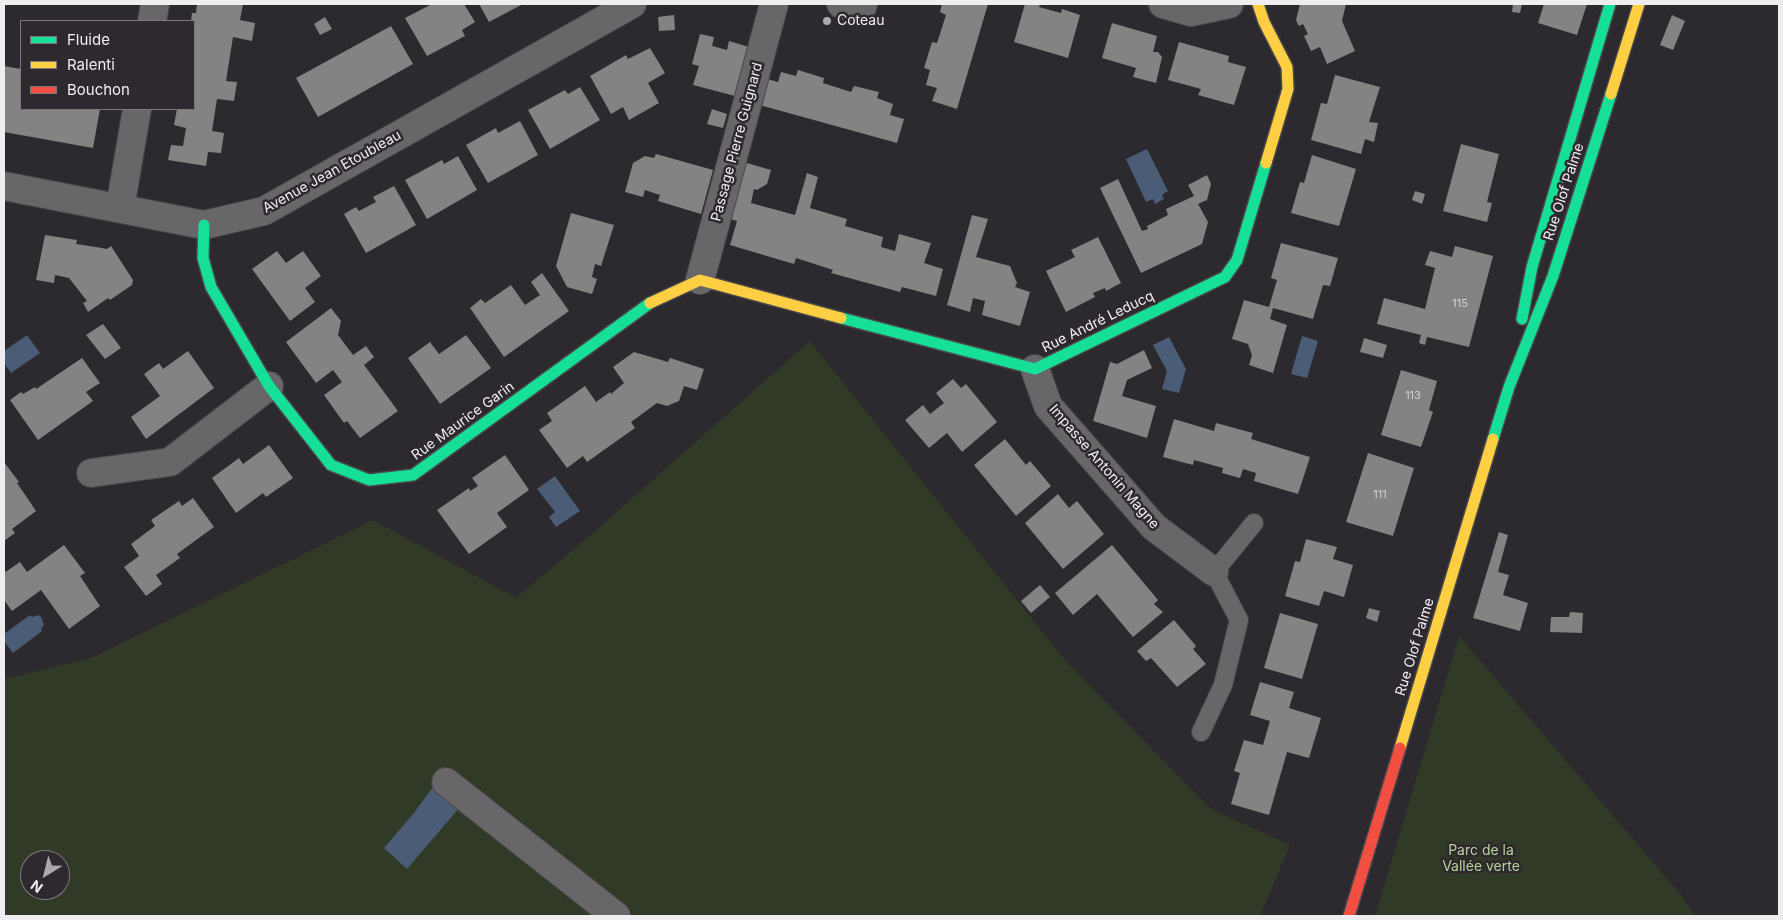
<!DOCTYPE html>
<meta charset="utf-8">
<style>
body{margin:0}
#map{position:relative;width:1783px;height:920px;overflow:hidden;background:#2c2a2e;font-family:Inter,sans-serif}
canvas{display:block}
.frame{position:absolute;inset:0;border:5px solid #f0edf1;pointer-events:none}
.legend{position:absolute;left:20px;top:20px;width:175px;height:90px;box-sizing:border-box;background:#2d292f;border:1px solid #7b777d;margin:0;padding:6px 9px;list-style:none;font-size:15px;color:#f0edf1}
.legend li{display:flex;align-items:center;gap:10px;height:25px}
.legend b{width:25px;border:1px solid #7b777d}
.north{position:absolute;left:20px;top:850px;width:50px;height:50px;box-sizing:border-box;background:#2d292f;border:1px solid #7b777d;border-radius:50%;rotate:216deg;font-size:14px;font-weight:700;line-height:20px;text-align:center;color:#f0edf1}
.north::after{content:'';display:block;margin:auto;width:18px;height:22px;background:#aba9ad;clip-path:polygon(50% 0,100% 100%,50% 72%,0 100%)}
</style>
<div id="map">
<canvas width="1783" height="920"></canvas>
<div class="frame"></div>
<ul class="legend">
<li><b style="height:6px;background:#16e098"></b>Fluide</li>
<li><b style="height:6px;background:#ffcf43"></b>Ralenti</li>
<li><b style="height:6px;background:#f24e42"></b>Bouchon</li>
</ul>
<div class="north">N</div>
</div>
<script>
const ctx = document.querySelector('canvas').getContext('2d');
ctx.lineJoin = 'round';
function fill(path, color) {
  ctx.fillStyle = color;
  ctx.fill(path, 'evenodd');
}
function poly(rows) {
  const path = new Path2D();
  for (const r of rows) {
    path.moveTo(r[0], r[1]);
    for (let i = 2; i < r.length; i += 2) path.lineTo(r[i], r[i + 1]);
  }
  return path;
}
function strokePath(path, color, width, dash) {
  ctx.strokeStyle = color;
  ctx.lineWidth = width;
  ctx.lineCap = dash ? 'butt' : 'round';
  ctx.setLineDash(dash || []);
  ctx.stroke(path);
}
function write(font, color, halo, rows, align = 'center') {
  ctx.font = font + ' Inter,sans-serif';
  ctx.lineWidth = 5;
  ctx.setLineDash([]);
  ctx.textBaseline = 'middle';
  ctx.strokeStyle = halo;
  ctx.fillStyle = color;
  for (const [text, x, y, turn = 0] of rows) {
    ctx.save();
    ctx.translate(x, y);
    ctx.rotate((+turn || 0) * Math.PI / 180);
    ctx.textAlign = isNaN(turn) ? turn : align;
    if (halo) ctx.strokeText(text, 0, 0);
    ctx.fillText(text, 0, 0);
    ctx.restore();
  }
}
const green = poly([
 [810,341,1064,659,1211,809,1290,845,1260,916,4,916,4,679,91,658,373,520,516,598,595,531],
 [30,860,60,860,60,890,30,890],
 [1459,636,1681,895,1695,916,1375,916]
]);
const water = poly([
 [1147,149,1168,191,1162,195,1164,199,1155,204,1153,199,1146,202,1126,159],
 [27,335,40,353,11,373,4,363,4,351],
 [1302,336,1318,341,1307,378,1291,374],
 [1169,337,1186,369,1179,393,1162,389,1167,371,1153,345],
 [555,476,580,511,556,527,549,517,555,512,537,489],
 [30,615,32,617,38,615,41,617,44,625,41,629,42,631,13,653,4,641,4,634],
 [435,784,460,807,407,869,384,848,414,813]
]);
const building = poly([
 [197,4,243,4,240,20,255,23,252,41,233,37,226,81,237,82,234,101,217,99,212,131,224,133,221,153,208,152,206,166,168,160,171,145,183,146,186,128,174,125,177,109,194,109,194,21,191,21,192,13,196,13],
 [432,4,464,4,475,22,462,30,465,36,427,56,405,18],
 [479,4,523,4,489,22],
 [942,4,988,4,957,109,932,101,937,88,926,85,930,70,924,68,932,42,937,43,946,15,940,12],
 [1025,4,1040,4,1039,7,1061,13,1062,9,1080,15,1068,58,1014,42],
 [1300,4,1346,4,1342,21,1355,51,1327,64,1320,47,1311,51,1304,36,1308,34,1303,24,1299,26,1296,20],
 [1513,4,1522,4,1520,13,1512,12],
 [1544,4,1587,4,1577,35,1538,23],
 [674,15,675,30,659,31,658,17],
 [1672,15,1685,21,1673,50,1660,45],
 [325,17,332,29,320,35,314,24],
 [1112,23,1157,36,1153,52,1158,52,1162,57,1156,83,1133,77,1136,68,1102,58],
 [391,26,413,64,318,117,296,78],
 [700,34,714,37,712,46,727,50,729,41,749,47,735,96,693,85,699,66,692,64],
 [1179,42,1229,56,1228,62,1246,67,1234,105,1198,95,1201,89,1168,80],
 [650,48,665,73,648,83,659,103,629,120,623,107,611,114,590,76,626,55,628,59],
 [4,66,21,69,21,109,100,109,93,148,4,132],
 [798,70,824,78,823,83,851,92,854,86,879,92,877,98,893,104,890,115,904,119,897,143,756,104,764,78,778,82,781,72,796,76],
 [1335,75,1380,87,1369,122,1378,123,1374,142,1365,139,1361,154,1311,140,1321,103,1327,104],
 [580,87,600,120,550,149,528,110,565,90,568,94],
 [712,109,727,114,723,128,707,124],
 [520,121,538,155,488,183,466,145,496,128,498,133],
 [1461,144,1499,154,1487,202,1492,203,1487,222,1443,211],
 [656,154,713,170,701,214,658,201,660,195,645,190,643,197,625,192,633,163,645,156,654,158],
 [1312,155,1356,169,1339,226,1291,213,1300,182,1304,183],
 [458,156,477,190,427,219,405,180,442,160,444,164],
 [740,161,771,170,767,184,757,190,754,189,751,203,795,215,807,173,818,177,810,208,847,219,845,226,883,237,881,247,895,251,899,234,931,243,924,263,943,269,936,296,902,287,900,292,831,273,833,270,796,258,794,264,730,245,737,221,723,217],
 [1207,175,1211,184,1207,200,1198,204,1208,222,1202,244,1141,273,1100,188,1118,179,1142,231,1148,229,1147,226,1168,215,1166,209,1194,196,1188,185],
 [394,186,416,225,366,253,344,214,356,207,359,211,376,202,373,197],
 [1415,191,1425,194,1422,204,1412,200],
 [571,213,614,225,601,266,595,264,592,277,597,279,592,294,567,287,556,266],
 [972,215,988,219,976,257,1010,266,1017,283,1015,287,1030,292,1020,326,982,315,985,301,973,298,970,312,947,305],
 [45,235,77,240,76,244,96,247,107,249,111,246,133,280,132,285,110,300,108,298,88,312,83,303,87,301,69,278,55,275,54,283,36,280],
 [1098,237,1121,283,1106,291,1105,288,1093,293,1095,297,1066,312,1046,271,1075,257,1071,250],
 [1281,243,1338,258,1330,286,1323,285,1313,319,1273,308,1270,319,1287,325,1273,373,1249,365,1252,355,1248,344,1232,339,1244,300,1269,307,1277,280,1271,278],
 [1455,246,1493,256,1469,347,1427,337,1425,345,1419,343,1421,335,1377,324,1384,298,1425,309,1435,268,1425,265,1430,251,1452,257],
 [277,251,286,263,303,251,321,276,305,288,315,302,290,321,252,269],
 [542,273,569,311,504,357,470,308,481,299,485,303,511,285,525,305,540,295,531,282],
 [331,308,341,321,338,335,353,355,366,346,374,357,364,365,398,411,360,438,347,421,344,423,324,395,342,382,333,370,316,383,286,342],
 [103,324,121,348,105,359,86,335],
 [466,335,491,368,440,404,408,358,430,342,439,354],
 [1364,338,1387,345,1383,358,1360,352],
 [1144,350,1152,368,1127,380,1122,396,1156,406,1147,438,1093,421,1110,362,1117,364],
 [188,351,214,388,146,439,131,417,160,396,144,374,159,363,163,369],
 [634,352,668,362,670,358,704,369,697,390,684,386,679,401,667,406,657,403,631,422,635,428,587,462,583,456,567,468,539,430,552,421,547,413,585,386,596,402,610,392,611,394,624,383,613,367],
 [82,358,100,383,86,392,93,401,38,440,10,400,21,392,23,394,35,387,36,389],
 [1401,370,1437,381,1429,410,1433,412,1421,447,1381,435],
 [953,379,961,388,966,384,997,422,962,452,947,433,929,448,905,420,923,405,930,414,944,403,936,393],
 [1174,419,1214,431,1216,423,1253,433,1251,439,1310,457,1298,494,1254,481,1256,473,1243,469,1240,478,1222,473,1223,468,1194,460,1193,465,1163,457],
 [1005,439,1026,465,1030,461,1051,486,1016,516,974,465],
 [269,445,293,478,266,497,263,493,236,513,212,478,239,458,243,464],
 [1368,453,1414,468,1393,536,1346,522],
 [505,455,529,490,497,513,507,527,469,554,437,510,469,488,470,491,478,486,472,478],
 [4,462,19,482,17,483,36,511,12,529,15,533,4,541],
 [1058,494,1069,508,1077,501,1104,534,1063,569,1025,523],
 [193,498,214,527,177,554,180,558,156,575,162,584,146,596,124,567,139,556,131,544,155,526,151,520,179,501,182,506],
 [1499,532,1508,535,1498,572,1509,575,1503,595,1528,603,1520,631,1473,618],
 [1306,539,1337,547,1333,559,1353,565,1344,597,1324,591,1319,606,1285,596,1295,561,1300,562],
 [64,545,85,573,80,576,100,606,69,629,41,590,12,611,4,600,4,573,20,562,27,572],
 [1112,545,1158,600,1154,604,1163,612,1133,637,1097,594,1073,615,1055,593],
 [1040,585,1050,597,1031,613,1021,601],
 [1369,608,1380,611,1377,622,1366,618],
 [1570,612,1583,613,1582,633,1550,632,1551,617,1569,617],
 [1280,613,1318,624,1302,679,1264,668],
 [1174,620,1196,646,1193,649,1206,664,1177,687,1151,658,1146,661,1137,651],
 [1260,682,1294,692,1289,708,1321,718,1309,758,1287,752,1269,815,1231,804,1240,773,1234,771,1244,740,1263,745,1270,721,1250,715]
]);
const lane = poly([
 [1201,732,1223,685,1239,620,1214,572,1254,523]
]);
const street = poly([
 [841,4,861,10,863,4],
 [1163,4,1191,12,1229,4],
 [152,21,155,4],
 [4,186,204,225,264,211,632,4],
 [120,208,137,109],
 [700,280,774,4],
 [1035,369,1048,406,1154,527,1214,572],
 [91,473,170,462,269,386],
 [446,782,616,916]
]);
const fast = poly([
 [204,225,203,258,211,287,269,386,331,465,369,480,413,475,650,303],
 [841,318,1035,369,1225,277,1237,260,1266,163],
 [1522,319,1532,267,1610,4],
 [1493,439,1509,387,1553,276,1611,94]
]);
const slow = poly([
 [1258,4,1264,22,1287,67,1288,89,1266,163],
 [1611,94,1639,4],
 [650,303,700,280,841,318],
 [1400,748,1493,439]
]);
const jam = poly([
 [1349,916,1400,748]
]);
const markers = [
 [827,21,5,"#aba9ad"]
];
const numberNames = [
 ["115",1460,304],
 ["113",1413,396],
 ["111",1380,495]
];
const poiNames = [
 ["Coteau",837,21]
];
const streetNames = [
 ["Passage Pierre Guignard",737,142,-75],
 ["Avenue Jean Etoubleau",332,172,-29],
 ["Rue Olof Palme",1564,192,-72],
 ["Rue André Leducq",1098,322,-26],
 ["Rue Maurice Garin",463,421,-36],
 ["Impasse Antonin Magne",1104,467,49],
 ["Rue Olof Palme",1415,647,-73]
];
const parkNames = [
 ["Parc de la",1481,851],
 ["Vallée verte",1481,867]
];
fill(green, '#313a26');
fill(water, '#4a5c76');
fill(building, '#858284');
strokePath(lane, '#49474a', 20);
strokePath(street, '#49474a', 30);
strokePath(fast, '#49474a', 14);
strokePath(slow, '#49474a', 14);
strokePath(jam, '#49474a', 14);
strokePath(lane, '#686669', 18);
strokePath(street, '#686669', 28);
strokePath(fast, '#16e098', 11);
strokePath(slow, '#ffcf43', 11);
strokePath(jam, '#f24e42', 11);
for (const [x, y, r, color] of markers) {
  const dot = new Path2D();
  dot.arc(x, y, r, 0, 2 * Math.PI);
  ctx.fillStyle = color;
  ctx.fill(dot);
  strokePath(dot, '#2d292f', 2);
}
write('11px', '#d5d2d6', null, numberNames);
write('14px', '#f0edf1', '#2d292f', poiNames, 'left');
write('14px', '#f0edf1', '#2d292f', streetNames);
write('14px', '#b8d298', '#2d292f', parkNames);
</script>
